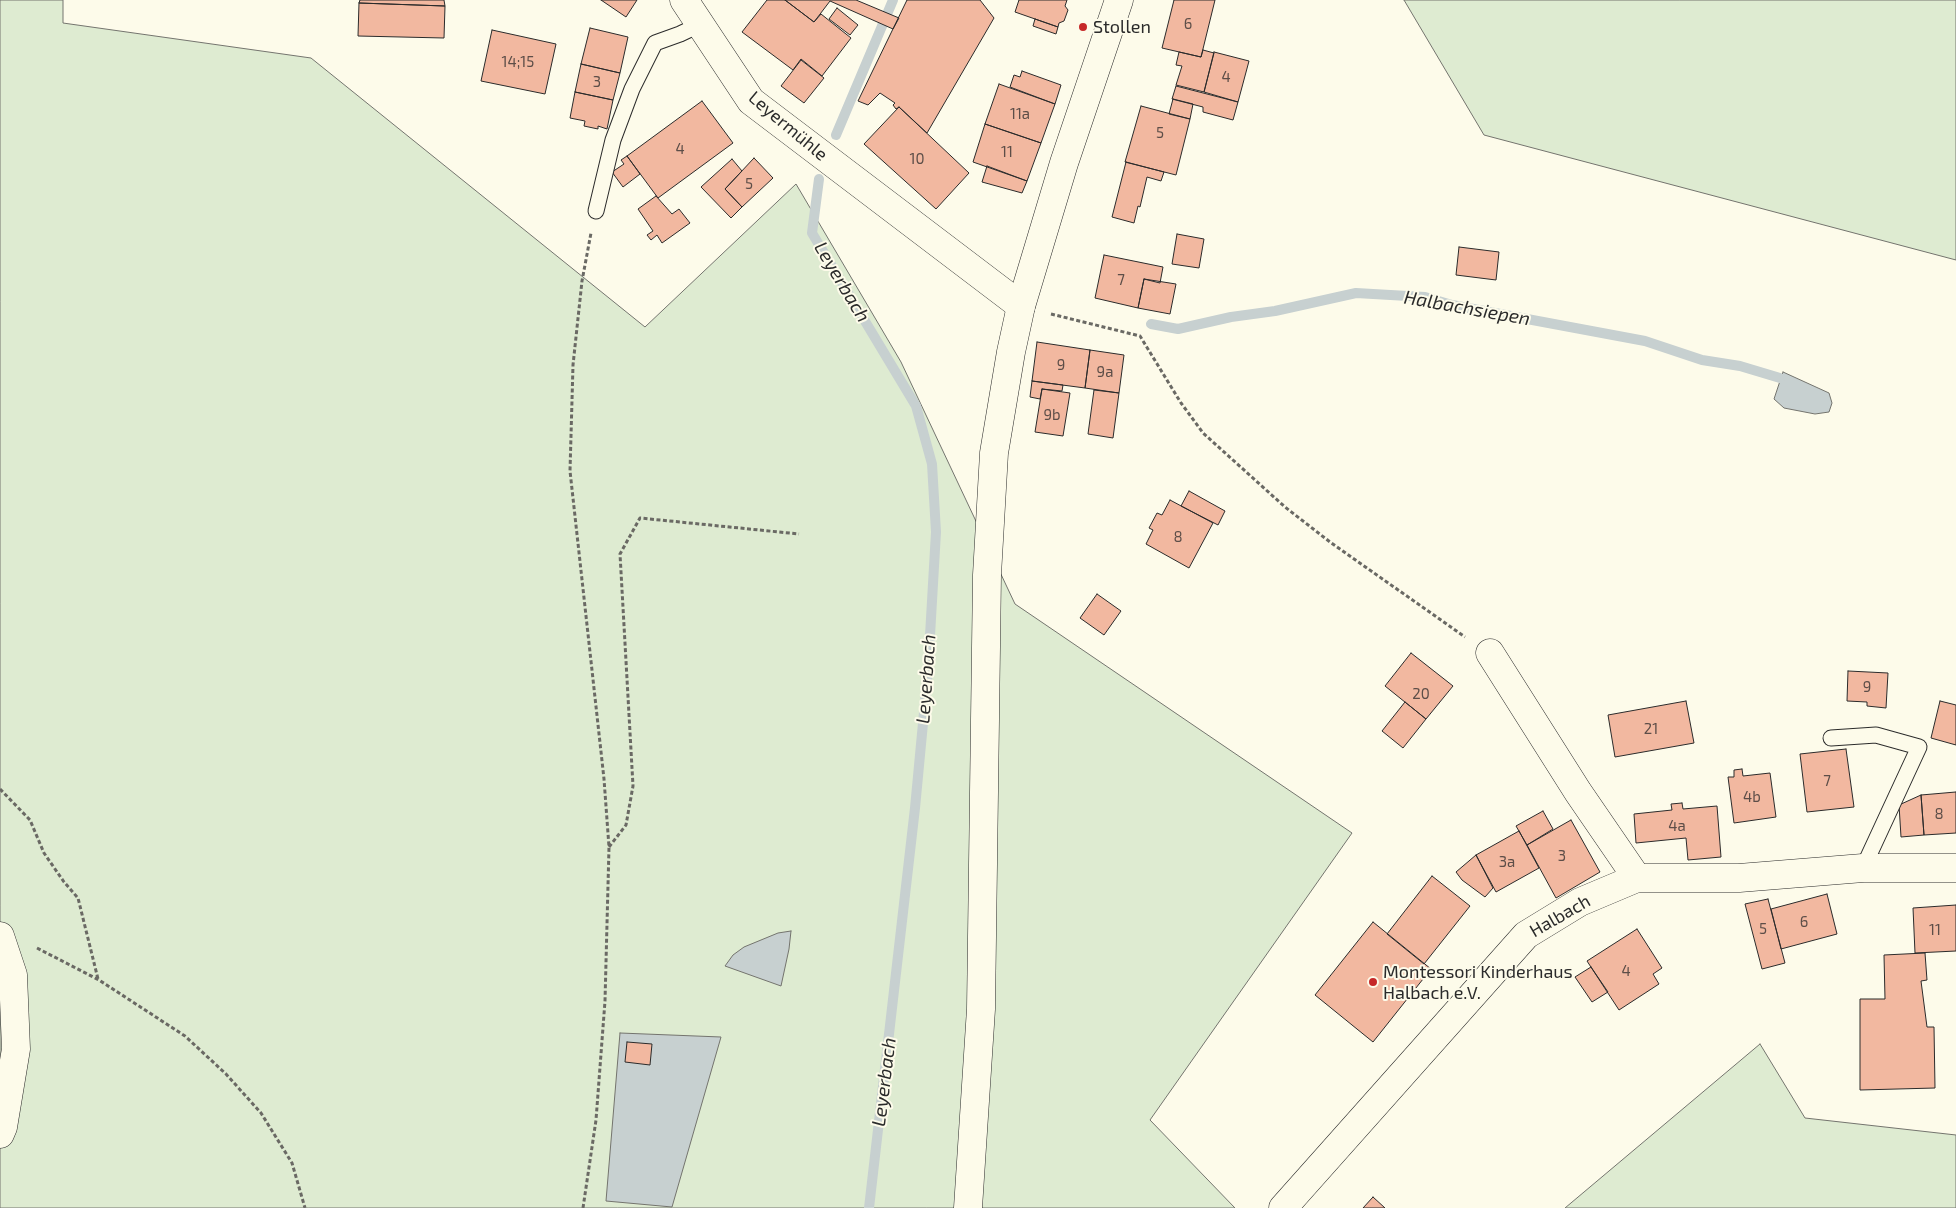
<!DOCTYPE html>
<meta charset="utf-8">
<style>
body{margin:0}
canvas{display:block;background:#fdfbea}
</style>
<canvas width="1956" height="1208"></canvas>
<script>
const ctx = document.querySelector('canvas').getContext('2d');
ctx.lineJoin = 'round';
function fill(path, color) {
  ctx.fillStyle = color;
  ctx.fill(path, 'evenodd');
}
function poly(rows) {
  const path = new Path2D();
  for (const r of rows) {
    path.moveTo(r[0], r[1]);
    for (let i = 2; i < r.length; i += 2) path.lineTo(r[i], r[i + 1]);
  }
  return path;
}
function strokePath(path, color, width, dash) {
  ctx.strokeStyle = color;
  ctx.lineWidth = width;
  ctx.lineCap = dash ? 'butt' : 'round';
  ctx.setLineDash(dash || []);
  ctx.stroke(path);
}
function write(font, color, halo, rows, align = 'center') {
  ctx.font = font + ' "Exo 2",sans-serif';
  ctx.lineWidth = 4;
  ctx.setLineDash([]);
  ctx.textBaseline = 'middle';
  ctx.strokeStyle = halo;
  ctx.fillStyle = color;
  for (const [text, x, y, turn = 0] of rows) {
    ctx.save();
    ctx.translate(x, y);
    ctx.rotate((+turn || 0) * Math.PI / 180);
    ctx.textAlign = isNaN(turn) ? turn : align;
    if (halo) ctx.strokeText(text, 0, 0);
    ctx.fillText(text, 0, 0);
    ctx.restore();
  }
}
const green = poly([
 [0,0,63,0,63,23,311,58,645,327,796,184,901,362,1015,604,1352,833,1150,1120,1235,1208,0,1208,0,0],
 [1404,0,1956,0,1956,260,1484,135,1404,0],
 [1760,1044,1805,1118,1956,1135,1956,1208,1565,1208,1760,1044]
]);
const water = poly([
 [1783,372,1829,393,1832,403,1829,412,1815,414,1784,408,1774,399,1783,372],
 [791,931,789,949,781,986,725,966,733,955,744,947,778,933,791,931],
 [620,1033,721,1037,672,1207,606,1201,620,1033]
]);
const stream = poly([
 [836,135,893,0],
 [819,179,812,233,916,406,932,464,936,532,928,670,915,808,869,1208],
 [1151,324,1178,329,1231,317,1275,311,1356,293,1425,297,1452,305,1645,341,1702,360,1740,366,1780,378]
]);
const building = poly([
 [360,0,444,0,445,6,359,3,360,0],
 [601,0,637,0,626,17,601,0],
 [767,0,785,0,814,22,821,14,851,38,822,76,801,59,793,70,742,32,767,0],
 [785,0,856,0,899,18,893,29,830,1,814,22,785,0],
 [907,0,980,0,994,18,927,133,899,107,896,109,893,105,895,103,880,93,868,105,858,101,907,0],
 [1019,0,1067,0,1065,6,1068,10,1064,21,1059,23,1058,27,1015,12,1019,0],
 [1174,0,1215,0,1201,57,1162,48,1174,0],
 [359,3,445,6,444,38,358,36,359,3],
 [837,8,858,25,850,35,829,19,837,8],
 [1035,19,1058,27,1056,34,1033,26,1035,19],
 [590,28,628,37,620,73,581,64,590,28],
 [492,30,556,44,545,94,481,81,492,30],
 [1203,50,1214,53,1204,92,1176,85,1182,66,1176,65,1179,52,1201,57,1203,50],
 [1214,52,1249,61,1238,102,1204,92,1214,52],
 [801,60,824,78,804,103,781,86,801,60],
 [581,64,620,73,613,100,575,92,581,64],
 [1022,71,1061,85,1055,104,1010,87,1014,75,1020,77,1022,71],
 [999,84,1055,104,1041,143,985,124,999,84],
 [1176,86,1238,102,1233,120,1203,112,1203,107,1172,99,1176,86],
 [575,92,613,100,607,129,598,126,598,129,584,126,585,121,570,118,575,92],
 [1173,99,1193,104,1190,119,1169,114,1173,99],
 [702,101,733,143,658,198,627,156,702,101],
 [1141,106,1190,119,1176,175,1125,162,1141,106],
 [899,107,969,173,936,209,864,144,899,107],
 [985,124,1041,143,1027,181,973,162,985,124],
 [627,156,640,174,623,187,612,172,624,164,621,160,627,156],
 [754,158,773,178,742,207,725,189,754,158],
 [732,159,742,171,725,189,742,207,731,218,701,187,732,159],
 [1126,162,1164,172,1161,181,1147,177,1140,207,1138,206,1134,223,1112,217,1126,162],
 [987,166,1027,181,1022,193,982,182,987,166],
 [656,196,672,214,679,209,690,223,662,243,657,235,651,240,647,235,653,231,638,209,656,196],
 [1177,234,1204,239,1199,268,1172,264,1177,234],
 [1459,247,1499,252,1496,280,1456,275,1459,247],
 [1104,255,1163,267,1160,283,1144,279,1138,308,1095,298,1104,255],
 [1144,279,1176,284,1170,314,1138,308,1144,279],
 [1037,342,1090,350,1085,388,1032,381,1037,342],
 [1090,350,1124,355,1119,393,1085,388,1090,350],
 [1032,381,1063,385,1062,391,1042,389,1040,399,1030,397,1032,381],
 [1042,389,1070,393,1063,436,1035,432,1042,389],
 [1094,390,1119,393,1113,438,1088,434,1094,390],
 [1189,491,1225,511,1218,525,1181,506,1189,491],
 [1170,500,1213,523,1189,568,1146,544,1153,530,1149,528,1157,513,1162,515,1170,500],
 [1097,594,1121,611,1104,635,1080,618,1097,594],
 [1411,653,1453,686,1426,719,1385,686,1411,653],
 [1848,671,1888,673,1886,708,1867,706,1867,702,1847,701,1848,671],
 [1686,701,1694,743,1615,757,1608,715,1686,701],
 [1940,701,1956,705,1956,745,1931,738,1940,701],
 [1405,702,1426,719,1403,748,1382,731,1405,702],
 [1846,749,1854,807,1807,812,1800,754,1846,749],
 [1742,769,1743,776,1770,773,1776,817,1734,823,1728,777,1734,777,1734,770,1742,769],
 [1956,792,1956,833,1924,835,1921,795,1956,792],
 [1921,795,1924,835,1901,837,1899,805,1921,795],
 [1682,803,1683,809,1717,806,1721,857,1688,860,1686,838,1636,843,1634,814,1672,810,1671,804,1682,803],
 [1543,811,1553,829,1527,845,1516,826,1543,811],
 [1571,820,1600,872,1556,898,1527,845,1571,820],
 [1519,831,1539,868,1496,892,1476,855,1519,831],
 [1476,855,1493,888,1485,897,1462,880,1456,872,1476,855],
 [1432,876,1470,906,1424,964,1387,934,1432,876],
 [1827,894,1837,934,1781,949,1771,909,1827,894],
 [1768,899,1785,963,1762,969,1745,904,1768,899],
 [1956,905,1956,951,1915,953,1913,908,1956,905],
 [1373,922,1431,969,1373,1042,1315,995,1373,922],
 [1637,929,1662,968,1653,974,1659,984,1619,1010,1587,961,1637,929],
 [1925,953,1927,980,1921,981,1927,1027,1934,1027,1935,1088,1860,1090,1860,999,1885,999,1884,955,1925,953],
 [1591,967,1608,992,1592,1002,1575,977,1591,967],
 [627,1042,652,1044,650,1065,625,1062,627,1042],
 [1373,1197,1385,1208,1363,1208,1373,1197]
]);
const path = poly([
 [1051,314,1140,336,1181,403,1203,433,1285,507,1330,542,1465,637],
 [0,789,30,820,44,853,64,882,78,898,98,979],
 [609,847,626,825,633,786,620,554,640,518,799,534],
 [37,948,99,980,185,1036,226,1074,261,1113,292,1163,305,1208],
 [583,1208,596,1120,605,1001,609,847,604,779,570,471,573,365,582,281,591,233]
]);
const service = poly([
 [596,211,613,140,632,89,655,43,680,34,701,24],
 [1831,738,1876,735,1919,747,1863,868]
]);
const minor = poly([
 [684,0,751,101,1021,306],
 [1490,653,1578,792,1637,878],
 [1283,1208,1526,935,1580,902,1637,878,1739,878,1863,868,1956,868]
]);
const secondary = poly([
 [0,936,13,975,16,1049,3,1127,0,1134],
 [968,1208,981,1009,987,575,994,453,1011,352,1021,306,1064,163,1119,0]
]);
const markers = [
 [1083,27,5,"#c62828"],
 [1373,982,5,"#c62828"]
];
const numberNames = [
 ["6",1188,24],
 ["14;15",518,62],
 ["4",1226,77],
 ["3",597,82],
 ["11a",1020,114],
 ["5",1160,133],
 ["4",680,149],
 ["11",1007,152],
 ["10",917,159],
 ["5",749,184],
 ["7",1121,280],
 ["9",1061,365],
 ["9a",1105,372],
 ["9b",1052,415],
 ["8",1178,537],
 ["9",1867,687],
 ["20",1421,694],
 ["21",1651,729],
 ["7",1827,781],
 ["4b",1752,797],
 ["8",1939,814],
 ["4a",1677,826],
 ["3",1562,856],
 ["3a",1507,862],
 ["6",1804,922],
 ["5",1763,929],
 ["11",1935,930],
 ["4",1626,971]
];
const poiNames = [
 ["Stollen",1093,27],
 ["Montessori Kinderhaus",1383,972],
 ["Halbach e.V.",1383,993]
];
const streetNames = [
 ["Leyermühle",788,126,40],
 ["Halbach",1560,916,-30]
];
const waterNames = [
 ["Leyerbach",842,282,59],
 ["Halbachsiepen",1467,308,10],
 ["Leyerbach",926,679,-86],
 ["Leyerbach",884,1082,-83]
];
fill(green, '#deebd1');
strokePath(green, '#74746e', 1);
fill(water, '#c7d0d0');
strokePath(water, '#74746e', 1);
strokePath(stream, '#c7d0d0', 10);
fill(building, '#f2b8a0');
strokePath(building, '#2b2b2b', 1);
strokePath(service, '#2b2b2b', 17);
strokePath(minor, '#2b2b2b', 29);
strokePath(secondary, '#2b2b2b', 29);
strokePath(path, '#6a6964', 3, [4, 2.5]);
strokePath(service, '#fdfbea', 15);
strokePath(minor, '#fdfbea', 28);
strokePath(secondary, '#fdfbea', 28);
for (const [x, y, r, color] of markers) {
  const dot = new Path2D();
  dot.arc(x, y, r, 0, 2 * Math.PI);
  ctx.fillStyle = color;
  ctx.fill(dot);
  strokePath(dot, '#fdfbea', 2);
}
write('15px', '#5d4e48', null, numberNames);
write('18px', '#2b2b2b', '#fdfbea', poiNames, 'left');
write('18px', '#2b2b2b', '#fdfbea', streetNames);
write('italic 19px', '#2b2b2b', '#fdfbea', waterNames);
</script>
